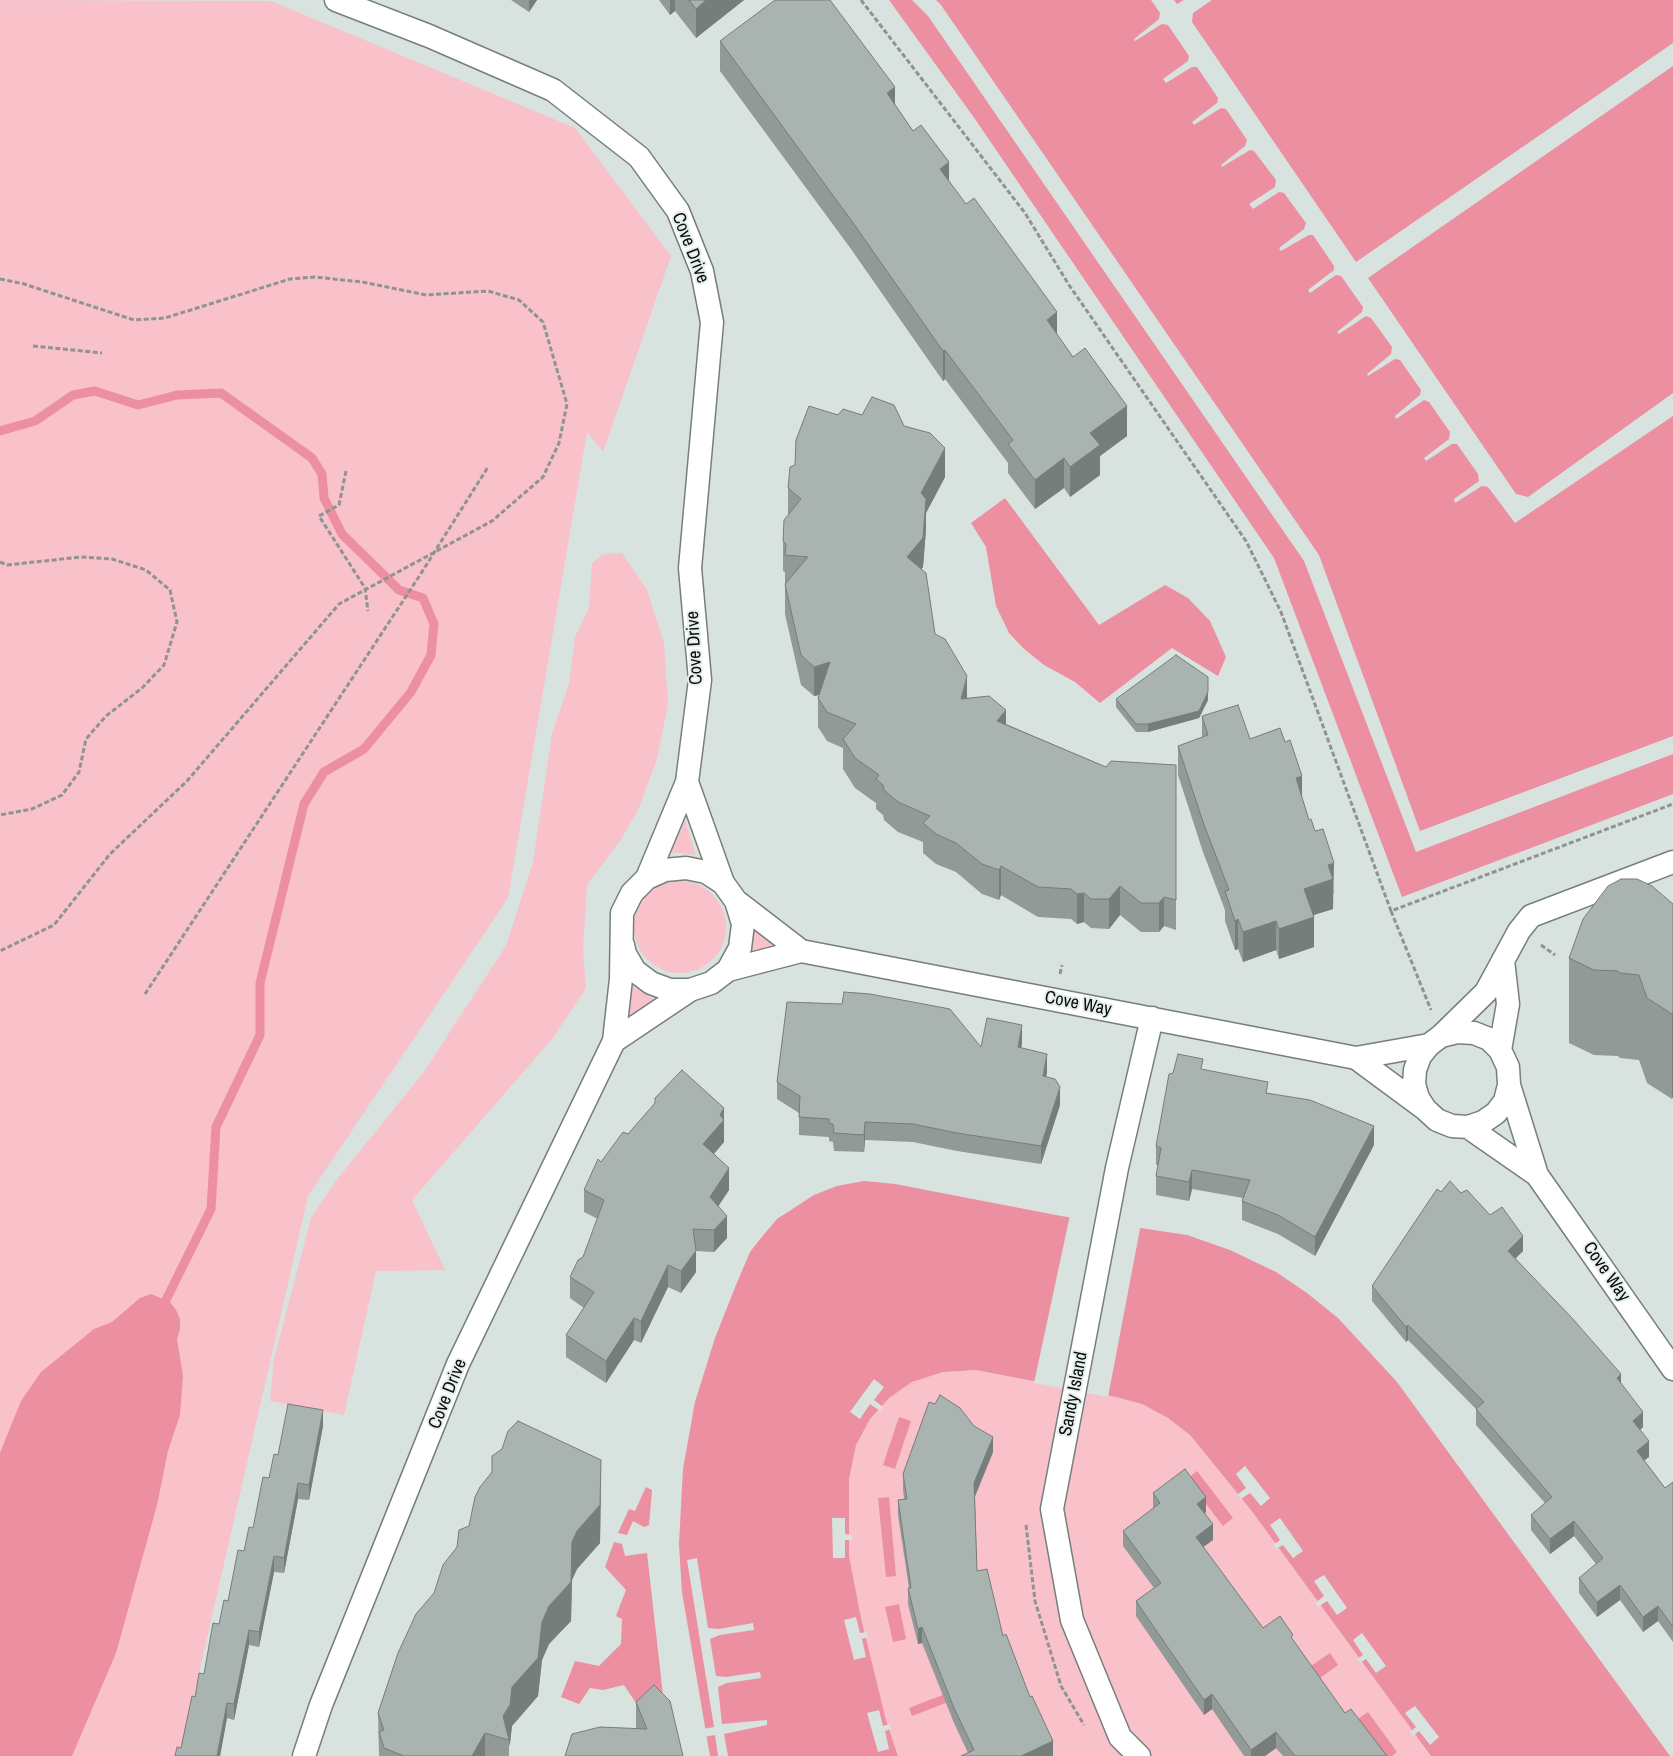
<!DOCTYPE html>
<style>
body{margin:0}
canvas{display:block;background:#d8e2de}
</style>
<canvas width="1673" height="1756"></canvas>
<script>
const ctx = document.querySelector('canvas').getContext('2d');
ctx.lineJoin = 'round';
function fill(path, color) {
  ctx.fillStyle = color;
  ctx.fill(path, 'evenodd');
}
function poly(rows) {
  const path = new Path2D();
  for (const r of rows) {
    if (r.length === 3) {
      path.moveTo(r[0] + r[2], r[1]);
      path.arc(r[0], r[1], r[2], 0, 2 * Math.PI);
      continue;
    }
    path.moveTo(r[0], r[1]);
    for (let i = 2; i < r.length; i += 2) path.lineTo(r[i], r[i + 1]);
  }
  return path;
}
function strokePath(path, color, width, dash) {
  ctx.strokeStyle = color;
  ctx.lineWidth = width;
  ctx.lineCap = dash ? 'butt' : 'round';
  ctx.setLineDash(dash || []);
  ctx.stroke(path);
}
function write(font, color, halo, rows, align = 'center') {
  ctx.font = font + ' "Archivo Narrow",sans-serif';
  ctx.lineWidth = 4;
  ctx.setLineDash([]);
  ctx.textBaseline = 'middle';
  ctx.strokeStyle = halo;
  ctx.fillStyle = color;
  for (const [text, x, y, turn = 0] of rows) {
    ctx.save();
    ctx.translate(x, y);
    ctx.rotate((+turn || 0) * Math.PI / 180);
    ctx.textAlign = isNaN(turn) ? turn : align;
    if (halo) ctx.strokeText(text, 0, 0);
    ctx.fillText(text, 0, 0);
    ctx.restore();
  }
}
const green = poly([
 [0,0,271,1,575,128,671,256,603,452,587,432,508,898,308,1196,180,1756,0,1756],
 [622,553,647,590,664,643,668,704,657,759,638,810,620,841,587,885,583,948,586,988,552,1039,412,1200,445,1270,376,1271,344,1415,270,1401,274,1359,311,1218,335,1182,423,1073,506,946,533,862,552,734,569,684,575,637,589,608,592,563,603,554],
 [685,821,696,855,671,852],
 [680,927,46],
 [756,927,786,948,745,958],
 [630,985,656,1000,622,1022],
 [976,1370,1116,1397,1142,1404,1168,1418,1190,1435,1251,1510,1431,1756,898,1756,886,1720,861,1618,849,1556,849,1479,856,1445,870,1419,889,1398,912,1382,943,1372]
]);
const water = poly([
 [889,0,1673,0,1673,794,1402,897,1274,558,975,119],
 [1005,498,1099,625,1165,585,1188,598,1210,621,1226,657,1218,676,1172,648,1100,703,1075,682,1044,665,1023,648,1009,633,996,606,986,547,971,523],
 [864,1181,895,1184,1061,1216,1187,1235,1230,1250,1276,1272,1307,1293,1338,1318,1397,1382,1670,1756,1431,1756,1251,1510,1190,1435,1168,1418,1142,1404,1116,1397,976,1370,943,1372,912,1382,889,1398,870,1419,856,1445,849,1479,849,1556,861,1618,886,1720,898,1756,710,1756,682,1592,679,1544,683,1469,695,1402,715,1338,736,1285,750,1252,761,1238,777,1219,814,1195,837,1186],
 [151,1294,170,1302,176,1310,180,1319,180,1329,177,1339,183,1376,180,1415,168,1451,157,1505,116,1653,72,1756,0,1756,0,1453,21,1401,41,1372,94,1329,112,1322,140,1298],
 [899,1417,911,1421,895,1469,883,1465],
 [1197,1471,1233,1518,1223,1526,1187,1479],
 [646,1487,652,1490,649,1525,644,1527,633,1521,627,1535,618,1533,629,1509,635,1511],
 [889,1497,896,1576,886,1577,878,1498],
 [614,1542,622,1544,625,1556,647,1553,664,1704,640,1709,624,1685,603,1690,590,1688,579,1704,561,1697,575,1661,599,1666,621,1644,622,1619,616,1616,626,1590,605,1567],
 [899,1604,906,1639,893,1642,885,1607],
 [1330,1653,1338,1665,1295,1696,1286,1683],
 [971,1684,974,1692,912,1716,909,1708],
 [1368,1712,1397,1752,1392,1756,1384,1756,1358,1719]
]);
const pier = poly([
 [912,0,936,0,941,5,1319,555,1420,831,1673,736,1673,754,1416,852,1304,561,928,16],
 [1151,0,1174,0,1177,4,1184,0,1212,0,1193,13,1192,22,1356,262,1673,43,1673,66,1368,278,1516,494,1528,497,1673,393,1673,416,1515,523,1488,487,1482,486,1455,503,1454,499,1479,481,1478,474,1457,444,1452,444,1426,461,1424,458,1449,439,1450,432,1429,402,1424,400,1396,419,1395,416,1420,395,1421,390,1400,360,1395,359,1368,376,1367,374,1391,354,1392,347,1371,318,1366,316,1339,334,1337,332,1362,312,1363,307,1341,276,1336,275,1310,293,1308,290,1334,270,1334,266,1313,235,1309,235,1281,251,1279,248,1304,229,1306,223,1284,193,1279,192,1253,209,1249,204,1275,187,1276,180,1254,151,1250,150,1222,167,1221,165,1245,146,1247,140,1226,109,1221,108,1194,125,1192,122,1217,103,1218,98,1197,67,1192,67,1166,83,1163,79,1188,61,1189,56,1168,25,1162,24,1135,41,1134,39,1159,19,1160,13],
 [1070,1215,1141,1224,1108,1397,1034,1383],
 [874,1379,884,1387,874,1400,883,1407,880,1411,870,1404,860,1419,850,1412],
 [1245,1466,1270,1498,1261,1506,1250,1493,1241,1499,1237,1495,1246,1488,1236,1474],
 [832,1518,845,1518,845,1534,852,1535,852,1540,845,1540,845,1558,833,1558],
 [1280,1518,1303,1551,1293,1558,1283,1545,1276,1549,1273,1545,1280,1540,1270,1525],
 [697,1558,708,1628,719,1629,753,1623,754,1630,720,1635,710,1639,716,1676,726,1677,760,1672,761,1678,727,1683,718,1687,722,1724,767,1720,767,1725,724,1734,728,1756,718,1756,715,1735,704,1737,703,1729,714,1727,687,1560],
 [1324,1575,1347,1608,1337,1615,1327,1601,1318,1607,1315,1603,1324,1596,1314,1581],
 [856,1617,860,1633,867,1632,868,1637,862,1639,866,1657,854,1660,844,1620],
 [1362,1633,1386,1666,1376,1673,1366,1659,1360,1663,1357,1659,1363,1655,1353,1640],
 [1415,1706,1439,1737,1430,1745,1419,1731,1413,1736,1410,1732,1416,1727,1405,1713],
 [879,1710,883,1726,890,1724,891,1729,885,1731,889,1749,878,1752,867,1713]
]);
const stream = poly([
 [0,431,35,421,73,395,95,391,138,405,177,395,221,393,312,458,322,474,324,498,342,534,399,590,423,598,434,624,431,655,411,692,364,749,324,772,304,804,260,983,260,1035,216,1127,211,1209,166,1300]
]);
const path = poly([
 [861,0,1025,213,1069,285,1246,541,1281,612,1391,911,1673,804],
 [0,279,24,284,134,320,165,318,290,279,315,277,362,282,426,295,488,291,519,300,543,322,567,404,559,443,543,477,492,521,339,604,187,781,110,854,54,925,0,951],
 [33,346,102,353],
 [346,471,339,505,319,516,365,588,368,611],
 [0,562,7,565,81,557,112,559,146,570,170,590,177,622,164,665,142,688,106,716,86,739,79,772,62,795,32,809,0,815],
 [1391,911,1431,1010],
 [1541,945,1555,955],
 [1060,974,1062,965],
 [145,994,420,575,488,467],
 [1026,1525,1035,1601,1061,1686,1084,1725]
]);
const street = poly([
 [336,0,429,36,553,90,639,157,678,211,702,271,712,322,690,568,700,680,687,782,647,878],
 [736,901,801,951],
 [623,945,625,954,635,971,651,983,670,990,690,990],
 [728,970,801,951,1356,1058,1429,1045],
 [1441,1036,1457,1032,1474,1033,1489,1039,1500,1050,1508,1067,1509,1085,1505,1101,1496,1113,1483,1122,1468,1127,1452,1126,1437,1120,1425,1109,1418,1098,1414,1084,1415,1070,1420,1056,1429,1045,1441,1036,1486,992,1519,931,1531,916,1673,862],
 [614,1041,690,990,711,983,728,970,740,948,743,924,736,901,723,883,687,782],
 [1500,1050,1508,1004,1503,960],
 [1356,1058,1425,1109],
 [1509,1085,1537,1175,1673,1369],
 [1468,1127,1537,1175],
 [304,1756,321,1705,458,1364,614,1041,621,979,622,913,632,893,647,878,665,870,686,868,706,872,723,883],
 [1139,1756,1120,1737,1072,1620,1052,1509,1117,1168,1152,1018]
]);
const wall = poly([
 [511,0,537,0,529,12],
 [659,0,744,0,696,38,675,11,670,15],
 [720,41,895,105,913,131,1057,334,1127,436,1100,456,1100,475,1070,497,1064,488,1035,509,1008,473,1008,463,945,379,943,381,851,249,720,71],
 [838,415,862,415,904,426,945,477,926,513,926,529,923,567,921,569,935,634,967,698,1006,724,1106,767,1176,765,1176,930,1164,926,1159,932,1141,932,1120,915,1109,929,1091,928,1084,922,1077,924,1071,919,1038,917,1001,895,999,900,982,894,956,872,936,864,923,853,923,842,898,832,884,820,883,815,876,809,876,803,855,788,843,769,843,748,827,741,818,727,818,698,819,695,814,696,801,685,785,614,785,572,783,571,783,541,788,516,788,488,795,465],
 [1208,685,1208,700,1199,718,1148,732,1136,732,1116,707,1116,699],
 [1202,716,1250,739,1302,797,1309,820,1334,892,1333,893,1333,909,1313,915,1314,947,1279,959,1276,950,1243,962,1238,949,1235,950,1225,921,1225,910,1203,852,1178,775,1178,746,1202,737],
 [1673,904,1672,1099,1647,1083,1639,1060,1620,1058,1618,1056,1594,1055,1569,1043,1569,958],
 [1022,1043,1021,1048,1047,1072,1046,1077,1060,1105,1041,1164,957,1151,913,1142,865,1140,864,1152,834,1151,833,1142,829,1141,829,1137,799,1135,799,1113,777,1099,777,1082,981,1047],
 [1203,1069,1268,1093,1374,1145,1315,1256,1278,1234,1242,1220,1242,1201,1243,1198,1192,1189,1189,1201,1156,1195,1156,1176,1158,1165,1156,1165,1156,1146],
 [724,1108,724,1142,714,1154,729,1190,718,1206,727,1238,714,1252,696,1251,696,1272,681,1293,668,1287,641,1343,634,1340,606,1383,566,1357,566,1335,584,1308,570,1298,570,1277,583,1257,598,1219,584,1212,584,1190,601,1162,628,1134],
 [1441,1192,1461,1193,1490,1215,1523,1251,1515,1258,1621,1383,1643,1427,1640,1430,1649,1457,1644,1460,1665,1488,1673,1482,1673,1642,1658,1621,1643,1632,1620,1600,1597,1617,1579,1593,1579,1578,1596,1564,1574,1536,1550,1554,1531,1530,1531,1515,1545,1503,1476,1425,1476,1409,1408,1340,1406,1342,1372,1301,1372,1286],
 [935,1404,993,1452,975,1497,977,1571,1003,1636,1053,1756,968,1753,954,1723,922,1643,918,1644,908,1604,908,1588,909,1588,898,1515,898,1500,904,1499,903,1489,903,1474],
 [323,1426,309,1500,298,1499,284,1573,274,1572,259,1647,249,1645,234,1720,227,1718,220,1756,175,1756,181,1748,195,1697,204,1674,219,1624,228,1601,244,1551,253,1528,269,1478,278,1455],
 [1153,1493,1206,1512,1205,1513,1213,1540,1203,1547,1263,1628,1293,1640,1345,1713,1387,1756,1283,1756,1276,1748,1265,1756,1244,1756,1212,1709,1204,1715,1136,1616,1136,1601,1154,1588,1123,1546,1123,1531,1153,1509],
 [601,1498,600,1543,577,1569,572,1580,571,1621,549,1644,542,1660,538,1696,512,1726,510,1743,509,1746,509,1756,379,1756,378,1713],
 [636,1702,683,1756,636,1728]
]);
const shadedWall = poly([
 [529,0,537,0,529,12],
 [670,0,675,0,675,11,670,15],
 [706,0,744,0,696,38,696,9],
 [895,87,895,117,887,93],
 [949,162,949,192,940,169],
 [1057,312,1057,342,1047,320],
 [945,350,945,379,943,381,943,351],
 [1127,406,1127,436,1100,456,1100,475,1070,497,1070,467,1090,433],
 [945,448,945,477,926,513,926,529,923,567,907,586,907,557,921,493],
 [1064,458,1064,488,1035,509,1035,480],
 [830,662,830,692,814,696,814,667],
 [967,676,967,705,961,699],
 [1208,677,1208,700,1199,718,1148,732,1148,724],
 [1006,710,1006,740,997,721],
 [1302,776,1302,805,1296,778],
 [1334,863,1333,909,1304,918,1304,889,1328,865],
 [1001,866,1001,895,999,900,999,870],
 [1120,886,1120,915,1109,929,1109,899],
 [1084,893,1084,922,1077,924,1077,894],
 [1164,897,1164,926,1159,932,1159,903],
 [1314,917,1314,947,1279,959,1279,929],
 [1238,919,1238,949,1235,950,1235,921],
 [1276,921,1276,950,1243,962,1243,932],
 [1673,1012,1673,1097,1672,1099,1672,1014],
 [1022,1025,1022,1043,1018,1065,1018,1047],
 [1047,1054,1047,1072,1043,1094,1043,1076],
 [1060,1087,1060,1105,1041,1164,1041,1146],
 [724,1108,724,1142,703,1166,703,1144],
 [865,1122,865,1140,864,1152,864,1135],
 [1374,1126,1374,1145,1315,1256,1315,1237],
 [729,1168,729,1190,710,1219,710,1197],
 [1192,1170,1192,1189,1189,1201,1189,1182],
 [727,1216,727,1238,714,1252,714,1230],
 [1523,1236,1523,1251,1508,1266,1508,1251],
 [696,1251,696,1272,681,1293,681,1271],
 [668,1265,668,1287,641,1343,641,1321],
 [634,1318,634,1340,606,1383,606,1361],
 [1408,1325,1408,1340,1406,1342,1406,1327],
 [1621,1374,1621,1389,1617,1378],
 [323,1410,323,1426,309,1500,309,1485],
 [1643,1412,1643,1427,1633,1436,1633,1421],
 [993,1437,993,1452,974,1498,974,1483],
 [1649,1441,1649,1457,1637,1466,1637,1451],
 [601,1460,600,1543,577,1569,572,1580,571,1621,549,1644,542,1660,538,1696,512,1726,510,1743,509,1746,509,1740,503,1716,512,1687,549,1606],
 [298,1483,298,1499,284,1573,284,1558],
 [1206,1497,1206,1512,1197,1519,1197,1504],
 [1574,1521,1574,1536,1550,1554,1550,1539],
 [1213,1524,1213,1540,1196,1552,1196,1537],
 [274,1556,274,1572,259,1647,259,1632],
 [1620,1585,1620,1600,1597,1617,1597,1602],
 [1658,1606,1658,1621,1643,1632,1643,1617],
 [922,1627,922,1643,918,1644,918,1629],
 [249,1630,249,1645,234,1720,234,1704],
 [1212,1694,1212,1709,1204,1715,1204,1700],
 [227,1703,227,1718,220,1756,217,1756],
 [1276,1732,1276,1748,1265,1756,1251,1756,1251,1750],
 [485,1733,485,1756,472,1756],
 [1053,1741,1053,1756,1021,1756]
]);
const building = poly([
 [689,0,706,0,696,9,689,0],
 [775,0,830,0,895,87,887,93,913,131,921,125,949,162,940,169,966,204,974,198,1057,312,1047,320,1073,357,1085,348,1127,406,1090,433,1100,445,1070,467,1064,458,1035,480,1008,444,1013,440,945,350,943,351,851,220,720,41,775,0],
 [872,397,894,405,904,426,930,433,945,448,921,493,926,499,923,538,907,557,926,573,935,634,945,639,967,676,961,699,989,696,1006,710,997,721,1106,767,1111,761,1176,765,1176,900,1164,897,1159,903,1141,903,1120,886,1109,899,1091,899,1084,893,1077,894,1071,889,1038,887,1001,866,999,870,982,864,956,843,936,834,923,823,930,816,898,802,884,790,883,785,876,779,879,775,855,758,843,739,856,724,827,712,818,698,830,662,814,667,801,655,785,584,808,557,785,555,786,544,783,541,784,520,801,499,788,488,790,467,795,465,796,440,809,406,838,415,843,409,862,415,872,397],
 [1176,655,1208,677,1208,692,1199,711,1148,724,1136,724,1116,699,1176,655],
 [1238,705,1250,739,1280,728,1285,742,1290,740,1302,776,1296,778,1309,820,1311,819,1315,831,1323,829,1334,863,1328,865,1333,879,1304,889,1314,917,1279,929,1276,921,1243,932,1238,919,1235,921,1225,891,1229,890,1203,822,1178,746,1208,735,1202,716,1238,705],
 [1621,879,1637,879,1652,886,1673,904,1673,1012,1672,1014,1647,998,1639,975,1620,973,1618,971,1594,970,1569,958,1583,919,1608,886,1621,879],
 [844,992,870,994,950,1009,981,1047,987,1018,1022,1025,1018,1047,1047,1054,1043,1076,1055,1079,1060,1087,1041,1146,957,1133,913,1124,865,1122,864,1135,834,1133,833,1124,829,1123,829,1119,799,1117,800,1096,777,1082,787,1002,842,1004,844,992],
 [1178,1054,1203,1059,1201,1069,1268,1082,1266,1093,1310,1100,1374,1126,1315,1237,1278,1215,1242,1201,1250,1180,1192,1170,1189,1182,1156,1176,1161,1148,1156,1146,1169,1074,1173,1073,1178,1054],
 [682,1070,724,1108,720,1115,724,1120,703,1144,729,1168,710,1197,727,1216,714,1230,693,1229,696,1251,681,1271,668,1265,641,1321,634,1318,606,1361,566,1335,594,1292,570,1277,578,1260,583,1257,604,1200,584,1190,598,1159,601,1162,623,1132,628,1134,655,1103,655,1098,682,1070],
 [1450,1181,1461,1193,1467,1190,1490,1215,1502,1207,1523,1236,1508,1251,1572,1318,1621,1374,1617,1378,1643,1412,1633,1421,1649,1441,1637,1451,1665,1488,1673,1482,1673,1627,1658,1606,1643,1617,1620,1585,1597,1602,1579,1578,1603,1558,1574,1521,1550,1539,1531,1515,1552,1497,1476,1409,1484,1402,1408,1325,1406,1327,1372,1286,1437,1189,1441,1192,1450,1181],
 [940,1395,960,1408,974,1426,993,1437,974,1483,977,1571,987,1569,1003,1636,1006,1634,1030,1697,1032,1696,1053,1741,1021,1756,961,1756,974,1750,954,1708,922,1627,918,1629,908,1588,911,1588,898,1500,907,1499,903,1474,929,1402,935,1404,940,1395],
 [288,1404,323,1410,309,1485,298,1483,284,1558,274,1556,259,1632,249,1630,234,1704,227,1703,217,1756,175,1756,177,1747,181,1748,192,1696,195,1697,199,1673,204,1674,213,1623,219,1624,224,1600,228,1601,238,1550,244,1551,249,1527,253,1528,263,1477,269,1478,274,1454,278,1455,288,1404],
 [518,1421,601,1460,600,1505,577,1531,572,1542,571,1582,549,1606,542,1622,538,1658,512,1687,510,1705,503,1716,509,1740,485,1733,472,1756,404,1756,384,1748,379,1732,384,1730,378,1713,398,1653,416,1614,434,1593,443,1565,457,1547,459,1530,469,1526,475,1497,480,1487,492,1472,492,1456,502,1449,508,1431,518,1421],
 [1185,1469,1206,1497,1197,1504,1213,1524,1196,1537,1263,1628,1280,1616,1293,1635,1291,1637,1345,1713,1351,1709,1387,1756,1295,1756,1276,1732,1251,1750,1212,1694,1204,1700,1136,1601,1161,1583,1123,1531,1160,1503,1153,1493,1185,1469],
 [654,1685,670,1701,683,1756,565,1756,572,1734,600,1727,647,1729,636,1702,654,1685]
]);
const streetNames = [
 ["Cove Drive",690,248,69],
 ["Cove Drive",695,648,-93],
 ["Cove Way",1078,1004,11],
 ["Cove Way",1606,1272,55],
 ["Cove Drive",448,1394,-68],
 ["Sandy Island",1074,1394,-79]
];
fill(green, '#f9c1ca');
fill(water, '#eb8fa1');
fill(pier, '#d8e2de');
strokePath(stream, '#eb8fa1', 9);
strokePath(street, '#767f7b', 25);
strokePath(path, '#8d9491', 3, [5, 2.5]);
strokePath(street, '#fff', 22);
fill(wall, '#919a96');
fill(shadedWall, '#767d7a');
fill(building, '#a9b3af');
strokePath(building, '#767d7a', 1);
write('18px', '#0b0e0d', '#e5efeb', streetNames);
</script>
